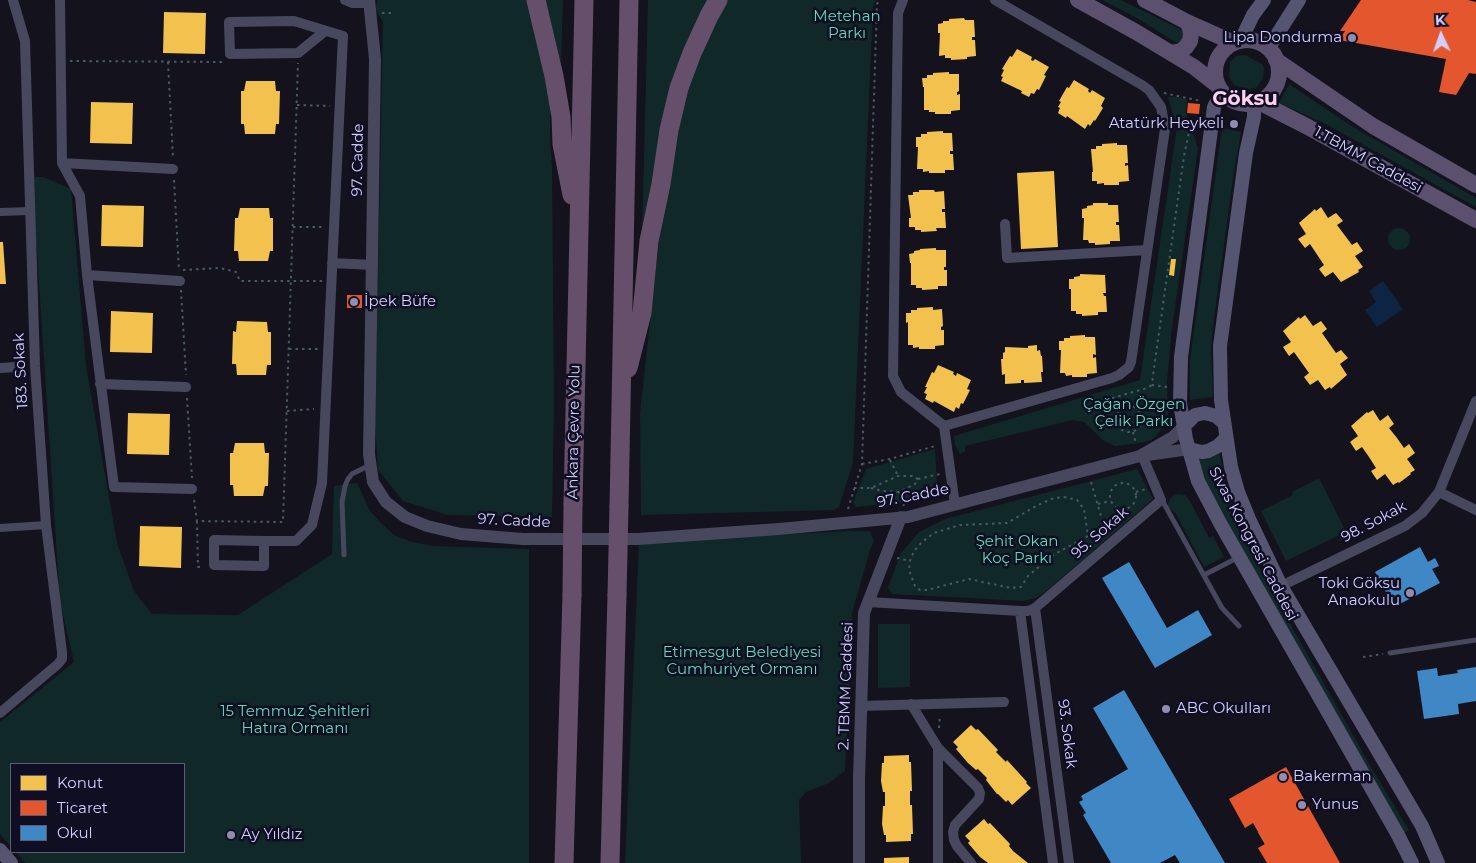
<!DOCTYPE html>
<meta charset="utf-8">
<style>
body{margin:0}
#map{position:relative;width:1476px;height:863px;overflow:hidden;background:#14121d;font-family:Montserrat,sans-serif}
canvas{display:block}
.legend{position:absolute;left:10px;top:763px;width:175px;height:90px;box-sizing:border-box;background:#100e22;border:1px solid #5e5b7a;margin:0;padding:6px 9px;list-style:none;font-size:15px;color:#d2cfff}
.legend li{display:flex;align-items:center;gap:10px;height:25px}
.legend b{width:25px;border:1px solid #5e5b7a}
.north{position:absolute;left:1416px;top:10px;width:50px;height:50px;-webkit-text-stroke:4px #100e22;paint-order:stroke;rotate:357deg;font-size:14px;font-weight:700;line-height:20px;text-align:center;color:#d2cfff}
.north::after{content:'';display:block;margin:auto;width:18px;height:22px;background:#d2cfff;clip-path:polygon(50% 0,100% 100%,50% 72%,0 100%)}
</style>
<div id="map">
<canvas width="1476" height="863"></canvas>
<ul class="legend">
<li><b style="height:14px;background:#f2c14e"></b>Konut</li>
<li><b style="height:14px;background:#e4572e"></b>Ticaret</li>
<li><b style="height:14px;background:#3f88c5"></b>Okul</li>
</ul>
<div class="north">K</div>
</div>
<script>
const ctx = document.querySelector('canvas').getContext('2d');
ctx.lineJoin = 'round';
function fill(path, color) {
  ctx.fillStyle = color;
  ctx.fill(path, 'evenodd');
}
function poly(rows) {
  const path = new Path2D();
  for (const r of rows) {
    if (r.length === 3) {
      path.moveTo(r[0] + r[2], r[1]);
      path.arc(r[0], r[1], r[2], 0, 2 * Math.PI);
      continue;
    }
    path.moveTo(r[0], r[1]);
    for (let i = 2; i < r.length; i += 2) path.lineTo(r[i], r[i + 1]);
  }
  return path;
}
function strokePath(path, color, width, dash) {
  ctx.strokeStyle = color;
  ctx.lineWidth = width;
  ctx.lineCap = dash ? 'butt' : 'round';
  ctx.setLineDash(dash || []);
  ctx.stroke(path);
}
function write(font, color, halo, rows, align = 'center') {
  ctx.font = font + ' Montserrat,sans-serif';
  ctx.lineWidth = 5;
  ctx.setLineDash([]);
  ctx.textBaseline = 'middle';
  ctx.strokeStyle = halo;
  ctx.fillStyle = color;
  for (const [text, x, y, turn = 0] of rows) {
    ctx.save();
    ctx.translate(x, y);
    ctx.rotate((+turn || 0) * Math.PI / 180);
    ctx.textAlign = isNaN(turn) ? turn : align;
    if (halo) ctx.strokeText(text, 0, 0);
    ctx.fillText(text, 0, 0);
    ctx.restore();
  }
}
const green = poly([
 [377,0,529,0,550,98,550,137,552,166,554,405,552,517,448,515,403,501,378,470,375,424,383,22,376,10],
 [545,0,563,0,561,63],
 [648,0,709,0,653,178,642,237],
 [726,0,876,0,873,6,853,463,839,507,834,510,641,515,640,413,660,232,677,132,685,100,694,68],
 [1102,0,1121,0,1184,31,1185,35,1181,42,1177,43,1137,18],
 [1245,55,1262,64,1264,68,1263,78,1257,87,1251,89,1246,89,1234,85,1229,77,1230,62,1236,56],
 [1289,84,1353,127,1476,198,1476,207,1324,123,1279,103],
 [1168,97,1178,97,1187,100,1186,114,1198,148,1172,328,1167,382,1168,420,1165,425,1156,436,1151,440,1140,443,1115,446,1104,441,1084,422,1073,420,965,446,965,451,960,454,955,444,954,436,1140,380,1177,127],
 [1222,128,1241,132,1233,178,1214,319,1211,346,1213,397,1190,400,1190,360],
 [32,177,43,177,71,189,86,366,117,543,134,591,152,614,238,615,332,554,334,486,357,483,370,511,381,523,394,535,412,542,433,546,529,549,529,863,25,863,16,852,184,852,184,764,11,764,11,847,0,834,0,722,74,662,60,602],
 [1399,239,11],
 [935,449,937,486,926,496,906,502,856,507,853,502,866,469],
 [1219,452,1228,494,1241,532,1270,588,1371,767,1409,830,1402,834,1227,526,1204,480,1198,457],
 [1137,469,1153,499,1045,592,1036,598,1024,601,892,594,888,587,901,553,919,532,945,519],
 [1319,478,1346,532,1286,561,1261,511,1293,495,1292,492],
 [1178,494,1185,495,1190,501,1209,538,1213,536,1224,557,1204,567,1176,514,1167,506,1171,497],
 [851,531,870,531,874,541,870,550,852,613,845,771,829,783,806,792,799,800,801,863,625,863,639,542],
 [878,624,910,624,910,687,878,688]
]);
const water = poly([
 [1383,281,1403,309,1377,327,1365,310,1376,302,1369,291]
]);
const homes = poly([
 [164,12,206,13,205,54,163,53],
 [964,18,965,20,974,20,975,37,972,37,972,40,975,40,976,56,967,57,967,59,951,60,951,58,945,58,945,55,939,56,940,33,938,33,938,24,943,23,943,21,949,21,949,19],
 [1017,49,1032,57,1031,60,1033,61,1035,59,1049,67,1044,75,1046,76,1039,90,1037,89,1034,94,1031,93,1029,97,1021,93,1022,91,1001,81,1003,77,1001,76,1004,70,1002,69,1010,56,1012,57],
 [949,72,949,74,959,74,959,91,957,92,957,95,960,94,960,110,951,111,951,114,935,114,935,112,929,112,929,110,924,110,924,87,923,87,922,78,927,78,927,75,933,75,933,73],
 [1074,80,1089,89,1088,91,1090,93,1092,90,1105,98,1101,106,1103,108,1095,121,1094,120,1090,126,1088,124,1085,129,1067,116,1066,118,1058,113,1060,108,1058,107,1061,102,1059,101,1067,87,1069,88],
 [246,81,275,81,276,91,280,91,279,124,276,124,275,134,245,134,244,124,241,124,241,91,244,91],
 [91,102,133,103,132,144,90,143],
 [943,131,943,133,952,133,953,151,950,151,950,154,953,154,954,170,945,170,945,173,929,173,929,171,923,172,923,169,917,169,918,147,916,147,916,137,921,137,921,134,927,134,927,132],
 [1117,143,1117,145,1127,145,1128,163,1125,163,1125,166,1128,165,1129,181,1119,182,1119,185,1104,185,1104,183,1097,184,1097,181,1092,181,1092,172,1093,172,1091,149,1096,149,1096,146,1102,146,1102,144],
 [1054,171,1058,247,1021,249,1017,173],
 [919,190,934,190,935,192,944,191,945,209,942,209,942,212,945,212,946,228,936,228,937,231,921,232,921,230,915,230,915,227,909,227,909,218,911,218,908,195,913,195,913,192,919,192],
 [1093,203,1108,203,1108,205,1118,205,1119,222,1116,222,1116,225,1119,225,1120,241,1110,241,1110,244,1095,245,1095,243,1089,243,1088,240,1083,240,1084,218,1082,218,1082,209,1087,208,1087,206,1093,205],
 [102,205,144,206,143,247,101,246],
 [1321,207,1328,218,1336,213,1343,221,1337,225,1352,245,1357,242,1363,251,1355,256,1363,267,1358,270,1359,272,1341,282,1333,272,1325,277,1319,269,1324,265,1310,244,1305,248,1298,239,1306,234,1299,223,1315,209,1316,211],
 [240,208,269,208,270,218,273,218,273,251,270,251,268,261,239,261,238,251,234,251,235,218,238,218],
 [0,242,3,242,6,284,0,284],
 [936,248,936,250,946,250,946,267,944,267,944,270,947,270,947,286,938,286,938,289,922,290,922,288,916,288,916,285,911,285,911,263,910,263,909,254,914,253,914,251,920,250,920,249],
 [1171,259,1176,259,1174,276,1169,275],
 [1080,274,1105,275,1106,293,1103,293,1104,296,1106,296,1107,312,1098,312,1098,315,1082,316,1082,314,1076,314,1076,311,1071,311,1071,289,1069,289,1069,279,1074,279,1074,277,1080,276],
 [933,307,933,310,942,309,943,326,941,327,941,330,944,330,944,345,935,346,935,349,919,349,919,347,913,348,913,345,908,345,908,322,906,323,906,313,911,313,911,310,917,310,917,308],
 [111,311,153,313,152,353,110,352],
 [1305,315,1313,326,1321,321,1327,329,1322,333,1336,353,1341,350,1348,358,1340,364,1347,375,1331,389,1330,387,1325,390,1318,380,1310,385,1304,377,1309,373,1294,352,1289,356,1283,347,1291,342,1283,331,1299,317,1300,319],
 [237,321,267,322,268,332,271,332,271,365,267,365,266,375,237,375,236,364,232,364,233,331,236,332],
 [1085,335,1085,337,1095,337,1096,355,1093,354,1093,358,1096,357,1097,373,1087,374,1087,377,1072,377,1072,375,1066,376,1065,373,1060,373,1061,350,1059,350,1059,341,1064,341,1064,338,1070,338,1070,336],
 [1037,345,1037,351,1040,350,1041,356,1042,356,1043,372,1041,372,1042,382,1024,383,1024,380,1021,380,1021,383,1005,384,1005,374,1002,375,1001,359,1003,359,1003,353,1005,352,1005,347,1028,348,1028,346],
 [938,365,954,372,953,374,956,376,957,373,971,380,967,389,970,390,963,404,961,403,959,409,956,407,954,412,934,401,933,403,925,399,927,394,924,393,927,387,925,387,932,372,934,373],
 [1373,410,1380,421,1388,415,1394,424,1389,428,1397,438,1404,448,1409,444,1415,453,1407,459,1415,470,1410,473,1411,474,1399,483,1398,482,1393,485,1385,474,1377,480,1371,471,1376,468,1369,457,1362,447,1356,451,1350,442,1358,436,1351,426,1367,412,1368,413],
 [128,413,170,414,169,455,127,454],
 [235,443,264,443,265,453,269,453,268,486,265,486,263,496,234,496,233,485,230,485,230,453,233,453],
 [140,526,182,527,181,568,139,566],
 [971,725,976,730,978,729,998,750,996,752,1006,762,1007,760,1027,782,1026,783,1031,788,1012,805,1008,800,1006,802,998,794,997,794,986,780,987,778,978,769,976,770,968,763,956,749,958,747,953,742],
 [909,755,909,762,911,762,912,791,910,791,910,805,912,805,913,834,911,834,911,841,886,842,886,835,884,835,882,824,883,806,885,806,885,792,883,792,881,781,882,763,884,763,884,756],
 [1264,811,1269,821,1278,816,1296,847,1287,852,1290,858,1282,863,1278,855,1273,858,1258,832,1263,829,1256,816],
 [984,819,988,824,990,823,1010,844,1009,846,1013,851,1028,863,988,863,980,857,968,843,970,841,965,836],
 [909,857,909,863,884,863,884,858]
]);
const shops = poly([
 [1361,0,1468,0,1476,2,1476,74,1469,73,1456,95,1439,92,1446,59,1339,40,1345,31,1340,31],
 [1188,103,1200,104,1199,114,1187,113],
 [347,295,362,295,362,308,347,308],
 [1286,767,1340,863,1267,863,1258,848,1265,844,1253,823,1245,828,1229,799]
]);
const schools = poly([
 [1420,547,1428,562,1435,558,1439,566,1432,569,1440,583,1394,607,1375,572],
 [1129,562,1167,628,1198,610,1212,635,1155,668,1102,578],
 [1476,667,1476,701,1458,704,1459,714,1424,719,1417,671,1437,668,1438,676,1458,673,1457,670],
 [1124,690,1225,863,1180,863,1175,855,1160,863,1111,863,1083,815,1086,813,1079,802,1083,800,1081,796,1128,769,1093,708]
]);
const path = poly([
 [382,13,391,13],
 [70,61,223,62],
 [168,62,173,158],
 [1164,93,1201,101],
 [297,105,330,106],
 [174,180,179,271],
 [293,227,324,227],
 [183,270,220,268,236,272,240,281,322,281],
 [181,290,186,375],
 [289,349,319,349],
 [1167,387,1152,385,1153,375,1184,156,1190,127,1199,129],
 [187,398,192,478],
 [1129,419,13],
 [1137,410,1139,399,1138,391],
 [287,411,314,409],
 [1086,414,1089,407,1095,403,1147,388,1152,385],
 [1133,432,1136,444],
 [890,460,898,476],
 [862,464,890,459,935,446],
 [918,479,940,474],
 [1091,482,1106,533],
 [1123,496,13],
 [854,488,871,488,898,476,912,476,918,479,915,484,899,492,882,491,871,488],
 [899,492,904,506],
 [1136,492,1146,489],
 [1064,497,1077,500,1084,509,1088,536,1053,555,1028,576,1021,587,1011,588,969,579,927,590,920,590,915,586,909,570,910,561,914,551,922,542,934,533,960,525,1007,523,1038,505,1054,498,1064,497],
 [194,500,197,521,283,522,298,63],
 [1098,504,1110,501],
 [848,509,862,464,877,4,880,0],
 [197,521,198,567,204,566],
 [897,558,910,561],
 [1363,657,1383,654],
 [939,728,940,715]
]);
const service = poly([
 [1162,500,1222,608,1239,626],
 [344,555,342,502,345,486,348,479,352,474,364,468,370,467],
 [1204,575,1239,557],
 [1390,653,1476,640]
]);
const pedestrian = poly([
 [0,212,30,211],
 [0,528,46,525]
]);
const minor = poly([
 [60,0,62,163,80,196,87,275,114,487,192,489],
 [345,0,352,3,369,3],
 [903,0,898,13,893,376,901,392,944,426,955,505],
 [62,163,173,169],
 [1005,224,1007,258,1147,250],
 [332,263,373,265],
 [87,275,180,281],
 [0,368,16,367],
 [100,384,186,387],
 [944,426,1112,378,1119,375,1129,367,1131,362,1165,129,1161,107,1149,90,1142,85,995,0],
 [1439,492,1476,510],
 [264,541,264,566,214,565,214,540,264,541,296,541,312,525,322,483,343,36,294,21,229,22,230,54,298,53,325,31],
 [1281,586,1405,526,1422,513,1439,492,1476,401],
 [868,602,1020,611,1028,611,1035,608,1161,500,1142,455],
 [1035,608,1069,863],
 [1020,611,1053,863],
 [911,704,938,748,978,788,980,793,979,799,955,825,953,832,954,840,957,846,971,863],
 [861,706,1004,702],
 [0,713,58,664,62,659,62,652,46,525,35,366,25,41,13,0],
 [938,748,938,863]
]);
const tertiary = poly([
 [369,0,375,59,369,454,373,482,386,502,405,517,427,526,461,534,523,539,638,539,779,529,908,517,1140,456,1173,437,1183,427],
 [1147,455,1189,449],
 [859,863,859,780,864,613,901,517]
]);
const secondary = poly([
 [1240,42,1253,15,1264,0],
 [1268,49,1299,0],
 [1222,92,1214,107,1181,357,1180,403,1186,439,1198,481,1220,523,1398,835,1412,863],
 [1254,103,1254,117,1246,153,1220,346,1221,400,1231,467,1238,492,1249,519,1281,586,1422,826,1438,863],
 [1183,427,1195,415,1205,413,1216,416,1224,423],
 [1189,449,1202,452,1208,451,1218,446,1226,438],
 [0,850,11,863]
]);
const primary = poly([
 [1078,0,1136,32,1194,67,1217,85],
 [1145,0,1187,22,1234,43],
 [1247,72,32],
 [1171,53,1181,51,1186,47,1190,41,1191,34,1190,28,1187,22],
 [1276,60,1373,126,1476,185],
 [1259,102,1308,127,1476,220]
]);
const motorway = poly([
 [536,0,554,76,561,117,562,144,572,195],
 [628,368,642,313,649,241,661,184,669,130,679,88,692,53,709,16,718,0],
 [573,504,584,0],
 [619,506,629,0],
 [564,863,572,595],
 [610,863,617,595]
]);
const motorwayBridge = poly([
 [572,595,573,504],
 [617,595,619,506]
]);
const markers = [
 [1352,38,5,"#908db0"],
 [1234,124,5,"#908db0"],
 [354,302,5,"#908db0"],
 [1410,593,5,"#908db0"],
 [1166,709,5,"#908db0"],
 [1283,777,5,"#908db0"],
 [1302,805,5,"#908db0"],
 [231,835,5,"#908db0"]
];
const parkNames = [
 ["Metehan",847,17],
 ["Parkı",847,34],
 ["Çağan Özgen",1134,405],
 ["Çelik Parkı",1134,422],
 ["Şehit Okan",1017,542],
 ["Koç Parkı",1017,559],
 ["Etimesgut Belediyesi",742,653],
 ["Cumhuriyet Ormanı",742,670],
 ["15 Temmuz Şehitleri",295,712],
 ["Hatıra Ormanı",295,729]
];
const poiNames = [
 ["Lipa Dondurma",1342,38,"right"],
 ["Atatürk Heykeli",1224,124,"right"],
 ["İpek Büfe",364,302],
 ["Toki Göksu",1400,584,"right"],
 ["Anaokulu",1400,601,"right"],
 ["ABC Okulları",1176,709],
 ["Bakerman",1293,777],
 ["Yunus",1312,805],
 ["Ay Yıldız",241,835]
];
const streetNames = [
 ["97. Cadde",358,160,-89],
 ["1.TBMM Caddesi",1368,160,29],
 ["183. Sokak",21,371,-93],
 ["Ankara Çevre Yolu",574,432,-89],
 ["97. Cadde",913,496,-11],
 ["97. Cadde",514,521,3],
 ["98. Sokak",1374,522,-28],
 ["95. Sokak",1100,533,-41],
 ["Sivas Kongresi Caddesi",1253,544,62],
 ["2. TBMM Caddesi",846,686,-88],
 ["93. Sokak",1067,734,83]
];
const districtNames = [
 ["Göksu",1245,99]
];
fill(green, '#112828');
fill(water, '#0d2443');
fill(homes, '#f2c14e');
fill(shops, '#e4572e');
fill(schools, '#3f88c5');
strokePath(path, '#495965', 2, [2.5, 4]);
strokePath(service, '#47485e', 5);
strokePath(pedestrian, '#47485e', 8);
strokePath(minor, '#47485e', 10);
strokePath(tertiary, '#47485e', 12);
strokePath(secondary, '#555471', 14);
strokePath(primary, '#5b516f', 16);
strokePath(motorway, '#664f6a', 19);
strokePath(motorwayBridge, '#664f6a', 19);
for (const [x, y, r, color] of markers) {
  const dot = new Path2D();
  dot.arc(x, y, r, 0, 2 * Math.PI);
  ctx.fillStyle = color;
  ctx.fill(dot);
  strokePath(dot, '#100e22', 2);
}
write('15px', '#5bdfb7', '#100e22', parkNames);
write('15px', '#d2cfff', '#100e22', poiNames, 'left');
write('15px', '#d2cfff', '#100e22', streetNames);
write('bold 20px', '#ffd1f1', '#100e22', districtNames);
</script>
